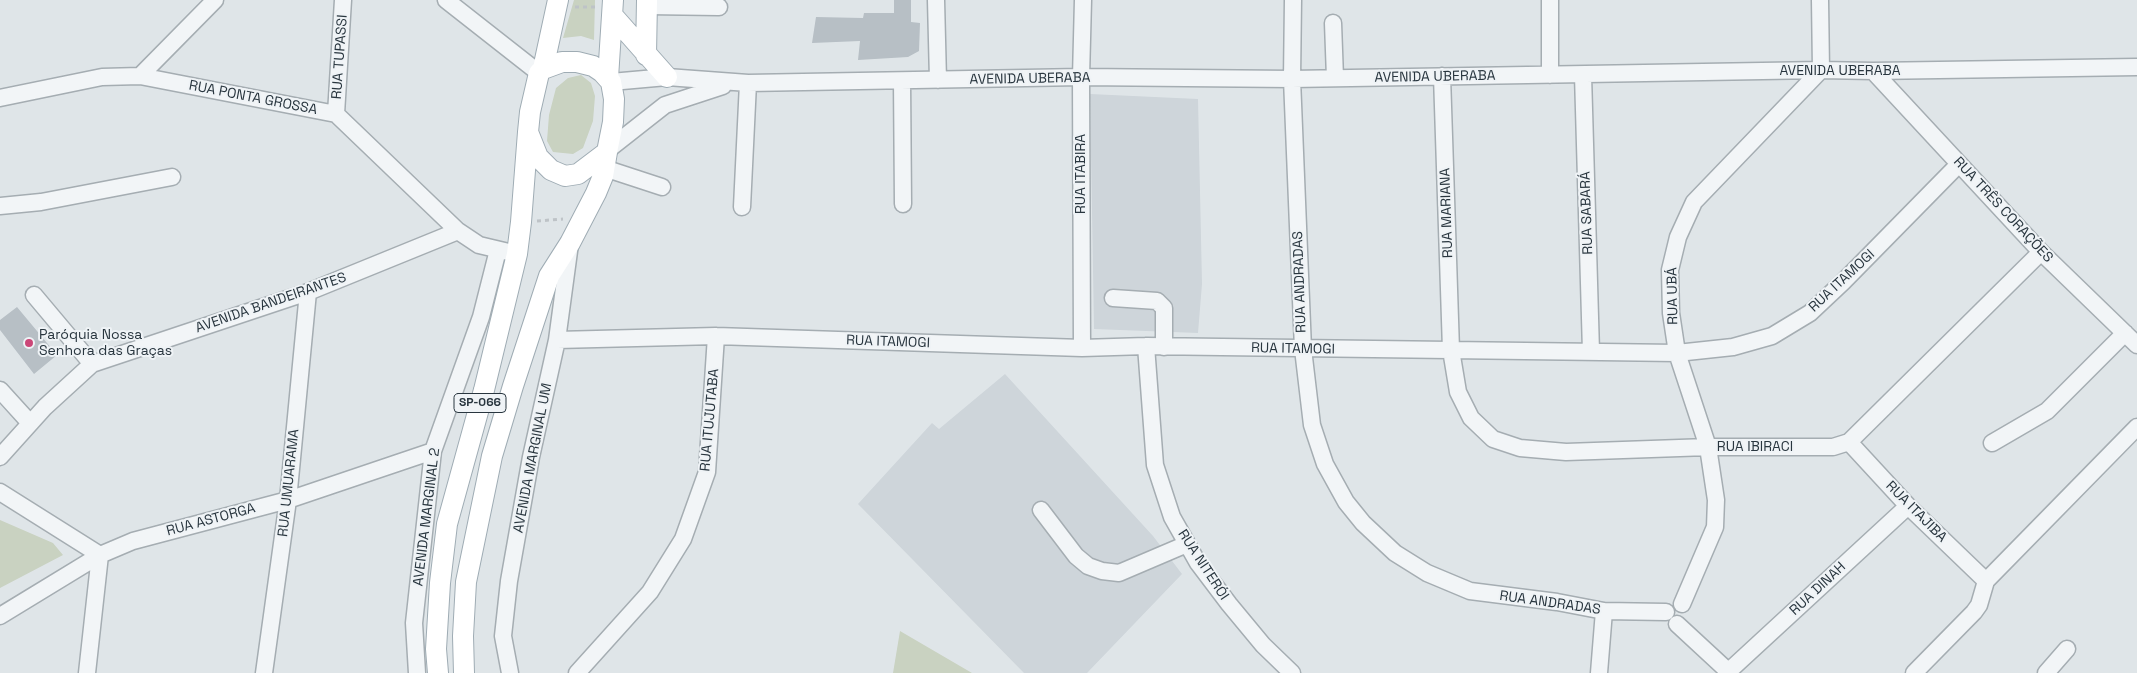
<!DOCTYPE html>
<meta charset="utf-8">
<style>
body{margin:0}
canvas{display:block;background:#dfe5e8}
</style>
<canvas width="2137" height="673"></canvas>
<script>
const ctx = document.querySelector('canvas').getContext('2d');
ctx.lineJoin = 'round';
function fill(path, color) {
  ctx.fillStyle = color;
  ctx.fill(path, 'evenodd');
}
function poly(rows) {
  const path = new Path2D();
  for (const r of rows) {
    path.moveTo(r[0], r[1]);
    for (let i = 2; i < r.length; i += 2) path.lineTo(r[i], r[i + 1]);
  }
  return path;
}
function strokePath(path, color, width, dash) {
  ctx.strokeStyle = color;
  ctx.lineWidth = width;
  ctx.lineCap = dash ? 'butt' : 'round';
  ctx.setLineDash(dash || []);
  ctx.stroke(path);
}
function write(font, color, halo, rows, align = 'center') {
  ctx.font = font + ' "Space Grotesk",sans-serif';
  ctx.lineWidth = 4;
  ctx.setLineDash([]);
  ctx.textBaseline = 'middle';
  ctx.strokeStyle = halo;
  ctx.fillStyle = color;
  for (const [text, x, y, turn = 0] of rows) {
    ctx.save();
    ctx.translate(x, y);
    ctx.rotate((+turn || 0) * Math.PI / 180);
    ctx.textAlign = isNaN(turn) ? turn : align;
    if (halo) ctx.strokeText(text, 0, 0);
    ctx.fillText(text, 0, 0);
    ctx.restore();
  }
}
const built = poly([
 [1090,94,1198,99,1202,284,1198,333,1094,329],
 [1005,374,1153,536,1182,574,1087,673,1024,673,858,504,932,423,939,429]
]);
const green = poly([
 [574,0,595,0,594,40,581,36,563,38],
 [581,75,591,83,595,96,593,121,583,148,573,154,553,152,547,141,549,115,556,88,568,78],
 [0,520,53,543,63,555,0,588],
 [900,631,972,673,893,673]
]);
const building = poly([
 [894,0,911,0,911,22,920,23,919,51,908,57,858,60,860,41,812,43,816,17,863,18,864,13,894,13],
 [17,307,57,355,34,374,0,330,0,320]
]);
const path = poly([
 [575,7,596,7],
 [537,221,563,219]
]);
const minor = poly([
 [446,0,539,73],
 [936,0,938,80],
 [1293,0,1292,79,1303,349,1312,425,1325,464,1346,502,1363,523,1395,553,1427,573,1470,591,1557,602,1604,611,1666,612],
 [647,6,719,7],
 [1333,23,1335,78],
 [1873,71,2041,252,2137,345],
 [1550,75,1550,0],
 [1583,75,1591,352],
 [140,76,215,0],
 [1442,76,1451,350,1458,392,1471,418,1493,439,1520,448,1566,452,1708,447,1833,447,1849,442,2041,252],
 [902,81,903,204],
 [611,82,667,77,748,83,1081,77,1292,79,1821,70,1873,71,2137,67],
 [0,98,102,77,140,76,336,114,458,231,479,245,517,254],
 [336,114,343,0],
 [609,149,665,105,723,86],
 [604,168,662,187],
 [0,206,41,202,172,177],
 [742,207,748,83],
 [34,295,92,364],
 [1113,298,1157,301,1164,308,1164,347],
 [557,340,716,336,1082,348,1146,346,1677,353,1733,347,1772,336,1810,313,1843,282,1959,164],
 [1146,346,1155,465,1172,517,1198,563,1229,604,1263,645,1292,673],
 [1082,348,1081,77,1083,0],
 [0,390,30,423],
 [1849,442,1908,506,1986,581],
 [1992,443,2047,411,2125,333],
 [0,457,45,407,92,364,308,292,458,231],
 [0,492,100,555,87,673],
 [1041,510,1076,556,1088,566,1102,571,1119,573,1187,544],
 [1986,581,2137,427],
 [1682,604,1715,527,1716,500,1708,447,1677,353,1671,313,1670,270,1678,237,1694,202,1821,70,1820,0],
 [0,616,100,555,133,541,288,500,433,451],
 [1677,624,1730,673],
 [1729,671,1908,506],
 [264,673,288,500,308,292],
 [417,673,414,623,433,451,481,317,498,250],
 [510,673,503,636,509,581,531,457,557,340,570,244],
 [577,673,650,592,683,539,707,472,716,336],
 [1599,673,1604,611],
 [1914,673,1974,612,1979,605,1986,581],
 [2046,673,2067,649]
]);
const major = poly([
 [613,16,667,77],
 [646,55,647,0],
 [562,62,577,62,593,66,602,72,611,82,614,99,613,122,607,152,578,174,565,176,551,170,538,157,528,132,530,112,539,73,543,69,562,62],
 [543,69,558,0],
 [608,78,613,0],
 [438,673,436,649,440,583,447,524,484,390,517,254,521,222,528,132],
 [464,673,463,636,466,582,492,456,513,386,549,276,570,243,596,193,603,176,607,152]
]);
const markers = [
 [29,343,5,"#cb4778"]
];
const shields = [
 [480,403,52]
];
const shieldNames = [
 ["SP-066",480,403]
];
const streetNames = [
 ["RUA TUPASSI",340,57,-86],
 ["AVENIDA UBERABA",1840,71],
 ["AVENIDA UBERABA",1435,77,-1],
 ["AVENIDA UBERABA",1030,79,-1],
 ["RUA PONTA GROSSA",253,98,11],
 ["RUA ITABIRA",1081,174,-90],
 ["RUA TRÊS CORAÇÕES",2003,210,47],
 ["RUA MARIANA",1447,213,-92],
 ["RUA SABARÁ",1587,213,-92],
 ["RUA ITAMOGI",1842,281,-43],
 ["RUA ANDRADAS",1300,282,-92],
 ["RUA UBÁ",1673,296,-91],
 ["AVENIDA BANDEIRANTES",271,303,-19],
 ["RUA ITAMOGI",888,342,2],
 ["RUA ITAMOGI",1293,349,1],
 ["RUA ITUJUTABA",710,420,-85],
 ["RUA IBIRACI",1755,447],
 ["AVENIDA MARGINAL UM",533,458,-79],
 ["RUA UMUARAMA",289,483,-84],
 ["RUA ITAJIBA",1916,512,45],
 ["AVENIDA MARGINAL 2",427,517,-83],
 ["RUA ASTORGA",211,520,-15],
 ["RUA NITERÓI",1203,565,57],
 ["RUA DINAH",1818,589,-43],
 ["RUA ANDRADAS",1550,603,8]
];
const poiNames = [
 ["Paróquia Nossa",39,335],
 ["Senhora das Graças",39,351]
];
fill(built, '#ced5da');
fill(green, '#c9d2c1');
fill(building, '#b7bfc5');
strokePath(minor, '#a5adb2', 19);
strokePath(major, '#9facb4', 22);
strokePath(path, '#bec3c7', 3, [4, 4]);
strokePath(minor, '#f2f5f7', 16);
strokePath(major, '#fff', 20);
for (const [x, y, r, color] of markers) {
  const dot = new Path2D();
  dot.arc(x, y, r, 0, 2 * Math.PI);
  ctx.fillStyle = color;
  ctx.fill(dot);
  strokePath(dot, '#eff3f6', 2);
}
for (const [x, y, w] of shields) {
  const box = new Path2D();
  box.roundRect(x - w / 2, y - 9.5, w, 19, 4);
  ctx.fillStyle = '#eff3f6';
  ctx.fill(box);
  strokePath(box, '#29363f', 1);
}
write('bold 12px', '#29363f', null, shieldNames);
write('14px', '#29363f', '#eff3f6', streetNames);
write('14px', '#29363f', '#eff3f6', poiNames, 'left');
</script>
